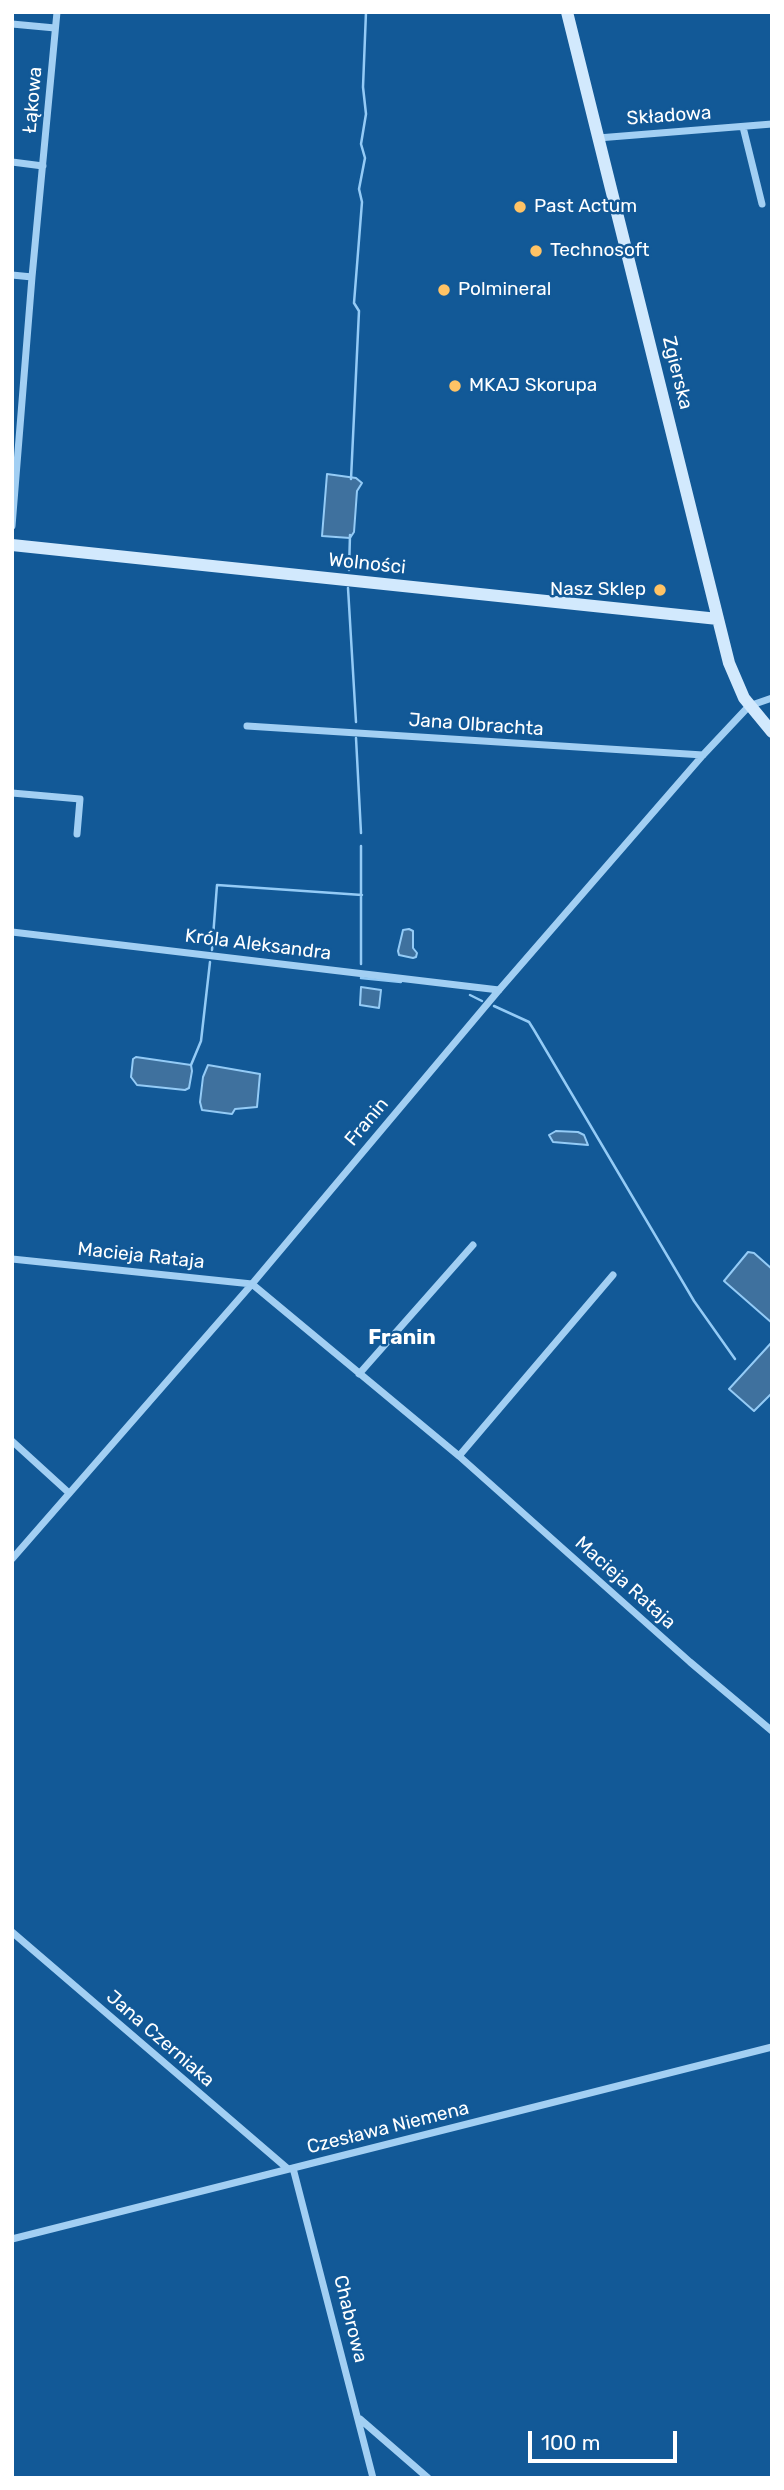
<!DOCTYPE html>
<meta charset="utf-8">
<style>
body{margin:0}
#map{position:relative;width:784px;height:2490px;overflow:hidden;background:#125997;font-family:Rubik,sans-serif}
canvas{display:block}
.frame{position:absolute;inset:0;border:14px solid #fff;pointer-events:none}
.scale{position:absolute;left:528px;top:2431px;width:149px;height:32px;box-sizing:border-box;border:4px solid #fff;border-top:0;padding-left:9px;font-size:21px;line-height:24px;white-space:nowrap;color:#fff;-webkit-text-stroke:5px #125997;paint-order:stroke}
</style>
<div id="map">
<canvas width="784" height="2490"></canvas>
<div class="frame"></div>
<div class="scale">100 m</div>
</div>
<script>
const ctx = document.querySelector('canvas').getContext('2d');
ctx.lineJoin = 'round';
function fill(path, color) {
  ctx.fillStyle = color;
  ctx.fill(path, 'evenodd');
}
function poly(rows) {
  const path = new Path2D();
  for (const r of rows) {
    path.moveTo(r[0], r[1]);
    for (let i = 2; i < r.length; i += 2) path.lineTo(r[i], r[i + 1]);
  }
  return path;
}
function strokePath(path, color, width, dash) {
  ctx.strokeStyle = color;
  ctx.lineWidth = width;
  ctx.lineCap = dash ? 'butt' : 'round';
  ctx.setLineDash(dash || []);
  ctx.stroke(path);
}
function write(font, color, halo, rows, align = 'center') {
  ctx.font = font + ' Rubik,sans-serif';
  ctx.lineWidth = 5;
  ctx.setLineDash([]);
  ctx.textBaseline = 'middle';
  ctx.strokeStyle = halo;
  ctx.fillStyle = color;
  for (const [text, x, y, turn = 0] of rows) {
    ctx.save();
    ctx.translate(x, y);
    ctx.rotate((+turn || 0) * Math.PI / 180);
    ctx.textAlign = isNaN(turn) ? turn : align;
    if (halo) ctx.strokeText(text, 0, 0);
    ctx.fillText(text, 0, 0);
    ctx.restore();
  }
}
const water = poly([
 [327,474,356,478,362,483,357,491,354,532,350,538,322,536,327,474],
 [409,929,413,931,413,948,417,953,416,957,413,958,399,955,398,951,403,930,409,929],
 [361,987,381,990,379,1008,360,1005,361,987],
 [136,1057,191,1065,192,1071,189,1088,185,1090,137,1085,131,1077,133,1059,136,1057],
 [208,1065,260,1074,257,1107,235,1109,232,1114,202,1110,200,1102,203,1077,208,1065],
 [556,1131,578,1132,584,1135,588,1145,553,1142,549,1135,556,1131],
 [748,1252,754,1253,772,1269,772,1323,724,1281,748,1252],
 [772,1342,772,1393,754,1411,729,1389,772,1342]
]);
const stream = poly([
 [351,479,359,311,354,303,362,202,359,189,365,158,361,144,366,114,363,87,366,12],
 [349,570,350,535],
 [348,588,356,722],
 [356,738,361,833],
 [212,950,217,885,362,895],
 [361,964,361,846],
 [361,978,401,982],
 [470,995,482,1001],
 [494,1006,529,1022,534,1030,694,1301,735,1359],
 [191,1065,201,1041,210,962]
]);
const street = poly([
 [12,24,55,28],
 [743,127,762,204],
 [598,138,772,124],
 [12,162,43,166],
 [12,275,32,277],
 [12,526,32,277,57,12],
 [247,726,703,755],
 [12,793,80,799,77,834],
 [12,932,499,990],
 [12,1259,252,1284,459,1456,690,1662,772,1731],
 [359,1374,473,1245],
 [12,1441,69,1493],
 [459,1456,613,1275],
 [12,1559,252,1284,499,990,703,755,749,706,772,698],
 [12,1932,288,2169],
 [293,2168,373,2478],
 [12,2239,772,2047],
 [360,2419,428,2478]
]);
const secondary = poly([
 [567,12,729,663,744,698,772,732],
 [12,545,718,619]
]);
const markers = [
 [520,207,7,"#ffc365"],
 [536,251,7,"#ffc365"],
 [444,290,7,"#ffc365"],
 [455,386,7,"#ffc365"],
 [660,590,7,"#ffc365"]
];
const streetNames = [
 ["Łąkowa",33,100,-85],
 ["Składowa",669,116,-4],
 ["Zgierska",677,373,76],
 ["Wolności",367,564,6],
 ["Jana Olbrachta",476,725,4],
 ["Króla Aleksandra",258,945,7],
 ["Franin",367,1122,-50],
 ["Macieja Rataja",141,1256,6],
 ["Macieja Rataja",625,1583,42],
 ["Jana Czerniaka",160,2039,41],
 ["Czesława Niemena",388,2128,-14],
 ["Chabrowa",350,2319,76]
];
const poiNames = [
 ["Past Actum",534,207],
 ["Technosoft",550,251],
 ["Polmineral",458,290],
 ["MKAJ Skorupa",469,386],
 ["Nasz Sklep",646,590,"right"]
];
const neighbourhoodNames = [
 ["Franin",402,1338]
];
fill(water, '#3f719e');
strokePath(water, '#94cbf6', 2);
strokePath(stream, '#94cbf6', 2.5);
strokePath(street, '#a2cff3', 7);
strokePath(secondary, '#d2e9fd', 12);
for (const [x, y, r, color] of markers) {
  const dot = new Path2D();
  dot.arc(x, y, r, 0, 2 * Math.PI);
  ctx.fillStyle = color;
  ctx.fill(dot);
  strokePath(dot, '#125997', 2.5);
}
write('19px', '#fff', '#125997', streetNames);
write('19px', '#fff', '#125997', poiNames, 'left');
write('bold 21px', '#fff', '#125997', neighbourhoodNames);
</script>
